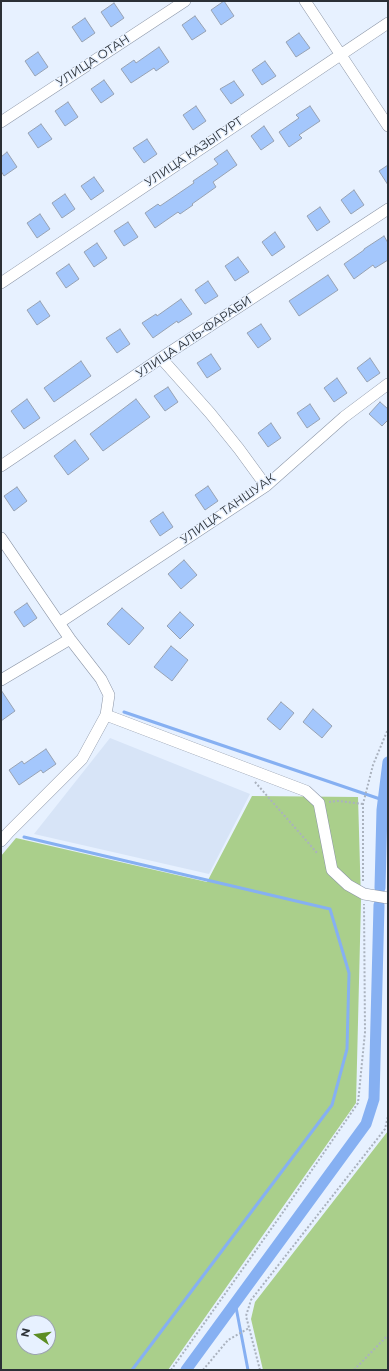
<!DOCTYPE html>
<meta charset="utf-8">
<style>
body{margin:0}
#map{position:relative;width:389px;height:1371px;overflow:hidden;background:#e7f1ff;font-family:Montserrat,sans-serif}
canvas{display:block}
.frame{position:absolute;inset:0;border:2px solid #2b3036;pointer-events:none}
.north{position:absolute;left:16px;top:1315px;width:40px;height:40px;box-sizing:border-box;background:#e7f1ff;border:1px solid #9ca4af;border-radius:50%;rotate:283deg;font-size:11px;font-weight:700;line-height:16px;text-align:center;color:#2b3036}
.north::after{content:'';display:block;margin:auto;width:14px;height:18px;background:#5c8d24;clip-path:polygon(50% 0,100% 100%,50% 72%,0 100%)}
</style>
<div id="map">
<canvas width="389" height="1371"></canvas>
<div class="frame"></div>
<div class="north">N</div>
</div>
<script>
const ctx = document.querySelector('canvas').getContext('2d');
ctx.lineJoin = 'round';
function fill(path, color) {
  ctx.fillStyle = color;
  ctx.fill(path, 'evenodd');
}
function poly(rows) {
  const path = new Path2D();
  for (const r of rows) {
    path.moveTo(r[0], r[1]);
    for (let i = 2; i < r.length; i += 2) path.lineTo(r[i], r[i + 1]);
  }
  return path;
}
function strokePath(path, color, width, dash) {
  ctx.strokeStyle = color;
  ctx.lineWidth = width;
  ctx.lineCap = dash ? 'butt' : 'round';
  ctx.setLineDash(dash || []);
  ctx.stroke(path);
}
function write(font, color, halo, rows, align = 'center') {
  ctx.font = font + ' Montserrat,sans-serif';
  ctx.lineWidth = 3;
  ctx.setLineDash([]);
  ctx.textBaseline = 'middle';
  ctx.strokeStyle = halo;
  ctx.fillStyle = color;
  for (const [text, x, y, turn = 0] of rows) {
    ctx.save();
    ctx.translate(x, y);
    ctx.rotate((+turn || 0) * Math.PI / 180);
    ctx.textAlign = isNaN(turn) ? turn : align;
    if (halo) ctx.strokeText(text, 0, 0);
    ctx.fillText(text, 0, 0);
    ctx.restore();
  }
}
const built = poly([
 [110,738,250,794,209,874,34,834]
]);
const green = poly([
 [252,796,358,797,361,901,356,1103,168,1370,1,1370,1,856,16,838,207,882],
 [24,1323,48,1323,48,1347,24,1347],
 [388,1131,388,1370,263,1370,251,1319,255,1302]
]);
const stream = poly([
 [124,712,383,800],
 [24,837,330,909,349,973,347,1049,332,1105,132,1370],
 [235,1302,248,1370]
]);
const canal = poly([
 [380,888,382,810,388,762],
 [186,1370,366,1124,374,1099,379,905]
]);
const building = poly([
 [224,1,234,16,221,25,211,10,224,1],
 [114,3,124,18,111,27,101,12,114,3],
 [195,16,206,31,192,40,182,25,195,16],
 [85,18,95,33,82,42,72,27,85,18],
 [299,33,310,48,296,57,286,42,299,33],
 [159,47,169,62,156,71,154,68,131,83,121,69,134,60,136,63,159,47],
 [38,52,48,67,35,76,25,61,38,52],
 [265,61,276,76,262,85,252,70,265,61],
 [104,80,114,94,101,103,91,89,104,80],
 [234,81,244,95,231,104,220,89,234,81],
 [68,102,78,117,65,126,55,111,68,102],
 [196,106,206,121,193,130,183,115,196,106],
 [310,106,320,121,299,135,302,138,289,147,279,132,299,118,296,115,310,106],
 [41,124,52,139,38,148,28,133,41,124],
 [264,126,274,141,261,150,251,136,264,126],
 [147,139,157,154,144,163,133,148,147,139],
 [227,150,237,165,213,182,216,187,192,204,193,205,180,214,178,212,155,228,145,213,158,204,160,206,194,183,193,181,218,164,214,159,227,150],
 [7,152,17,167,4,176,1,171,1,157,7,152],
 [388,165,388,185,379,171,388,165],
 [94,177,104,191,91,200,81,186,94,177],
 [354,190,364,205,351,214,341,200,354,190],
 [65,194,75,209,62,218,52,203,65,194],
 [320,207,330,222,317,231,307,216,320,207],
 [40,214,50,229,37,238,27,223,40,214],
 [128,222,138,237,124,246,114,231,128,222],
 [275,232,285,247,272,256,262,242,275,232],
 [384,236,388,243,388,260,375,268,373,265,354,279,344,264,364,250,364,249,384,236],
 [97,243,107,258,94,267,84,252,97,243],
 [238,257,249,272,235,281,225,266,238,257],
 [69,264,79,279,66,288,56,273,69,264],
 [328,275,338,290,299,316,289,301,328,275],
 [208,281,218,296,205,304,195,290,208,281],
 [181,299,192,314,178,323,177,321,153,338,142,323,156,314,157,316,181,299],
 [40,301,50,316,37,325,27,310,40,301],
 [261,324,271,339,258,348,247,333,261,324],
 [120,329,130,344,117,353,106,338,120,329],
 [211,354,221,369,207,378,197,363,211,354],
 [370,358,380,373,367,382,357,368,370,358],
 [81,361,91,376,54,402,44,388,81,361],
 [337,378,347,393,334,402,324,388,337,378],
 [168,387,178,402,165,411,154,396,168,387],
 [27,399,40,418,24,429,11,411,27,399],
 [136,399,150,417,103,451,90,434,136,399],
 [380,402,388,409,388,420,382,426,369,414,380,402],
 [310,404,320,419,307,428,297,413,310,404],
 [271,423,281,438,268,447,258,433,271,423],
 [75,440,89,459,68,475,54,456,75,440],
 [208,486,218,501,205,510,195,495,208,486],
 [17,487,27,501,14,511,4,496,17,487],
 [163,512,173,527,160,536,150,521,163,512],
 [184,560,197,575,181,589,168,574,184,560],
 [27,603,37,618,24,627,14,612,27,603],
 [122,608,144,628,129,645,107,624,122,608],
 [180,612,194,625,180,639,167,626,180,612],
 [171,646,188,660,172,681,154,667,171,646],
 [1,690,15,711,1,721,1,690],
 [281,702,294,713,280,730,267,719,281,702],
 [313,709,332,726,322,738,303,722,313,709],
 [46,749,56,764,43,773,41,770,19,785,9,770,22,761,24,764,46,749]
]);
const path = poly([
 [255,782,318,854],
 [329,802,338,801,363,804],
 [363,881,363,804,373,765,388,729],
 [171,1370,281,1215,358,1103,365,1032,364,904],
 [203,1370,228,1340,249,1328],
 [260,1370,246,1316,251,1300,385,1129,388,1116],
 [354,1370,388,1335]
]);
const minor = poly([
 [305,1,388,126],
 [1,122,185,1],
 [1,283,388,23],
 [161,358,210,413,239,449,266,486],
 [1,466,161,358,388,209],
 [1,538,70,639,101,679,109,695,106,715,82,759,9,832,1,841],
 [59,623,266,486,344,417,388,384],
 [1,680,70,639],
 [106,715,306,791,319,803,332,870,348,885,364,894,388,898]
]);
const streetNames = [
 ["УЛИЦА ОТАН",93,61,-33],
 ["УЛИЦА КАЗЫГУРТ",194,152,-34],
 ["УЛИЦА АЛЬ-ФАРАБИ",194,337,-34],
 ["УЛИЦА ТАНШУАК",228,509,-35]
];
fill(built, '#d7e4f7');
fill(green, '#aacf8b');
strokePath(stream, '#86b0f2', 3);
strokePath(canal, '#86b0f2', 11);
fill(building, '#a4c7fc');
strokePath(building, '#97a2b3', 1);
strokePath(minor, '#8c96a7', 12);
strokePath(path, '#aab2be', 2, [2, 2]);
strokePath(minor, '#fff', 11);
write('12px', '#2b3036', '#e7f1ff', streetNames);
</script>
